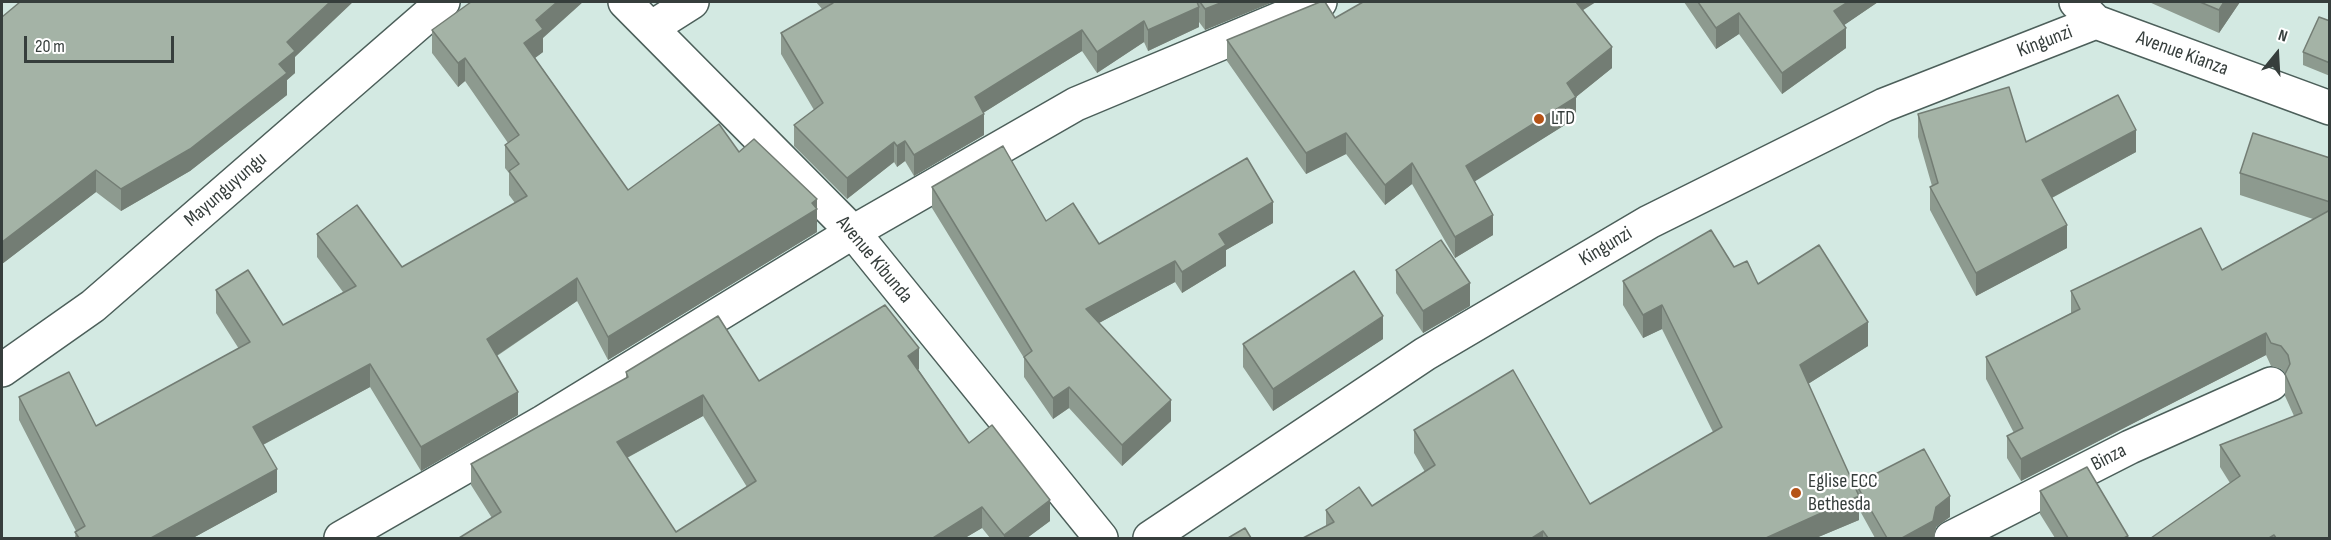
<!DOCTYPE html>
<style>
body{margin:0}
#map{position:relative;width:2331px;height:540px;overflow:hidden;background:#d3e9e2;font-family:"Sofia Sans Condensed",sans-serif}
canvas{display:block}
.frame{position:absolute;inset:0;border:3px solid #363e3c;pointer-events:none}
.north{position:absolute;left:2247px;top:24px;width:60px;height:60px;-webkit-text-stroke:4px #fff;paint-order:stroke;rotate:18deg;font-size:16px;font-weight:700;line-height:24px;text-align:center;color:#363e3c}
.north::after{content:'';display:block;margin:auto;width:21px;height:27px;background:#363e3c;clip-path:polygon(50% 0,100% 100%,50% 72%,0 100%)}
.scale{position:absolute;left:24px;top:36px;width:150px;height:27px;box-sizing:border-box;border:3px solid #363e3c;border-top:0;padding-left:8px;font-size:18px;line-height:21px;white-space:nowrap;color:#363e3c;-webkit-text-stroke:4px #fff;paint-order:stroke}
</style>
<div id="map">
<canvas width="2331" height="540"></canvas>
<div class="frame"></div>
<div class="north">N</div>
<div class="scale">20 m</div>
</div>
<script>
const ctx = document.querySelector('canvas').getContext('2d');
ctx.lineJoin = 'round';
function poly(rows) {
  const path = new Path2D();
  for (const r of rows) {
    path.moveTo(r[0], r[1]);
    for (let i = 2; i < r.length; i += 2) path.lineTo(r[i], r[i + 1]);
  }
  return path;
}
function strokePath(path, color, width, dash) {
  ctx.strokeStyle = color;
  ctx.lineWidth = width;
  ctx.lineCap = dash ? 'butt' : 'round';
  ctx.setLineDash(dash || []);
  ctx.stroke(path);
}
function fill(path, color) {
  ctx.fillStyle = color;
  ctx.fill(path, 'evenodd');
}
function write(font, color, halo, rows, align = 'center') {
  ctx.font = font + ' "Sofia Sans Condensed",sans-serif';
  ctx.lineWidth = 4.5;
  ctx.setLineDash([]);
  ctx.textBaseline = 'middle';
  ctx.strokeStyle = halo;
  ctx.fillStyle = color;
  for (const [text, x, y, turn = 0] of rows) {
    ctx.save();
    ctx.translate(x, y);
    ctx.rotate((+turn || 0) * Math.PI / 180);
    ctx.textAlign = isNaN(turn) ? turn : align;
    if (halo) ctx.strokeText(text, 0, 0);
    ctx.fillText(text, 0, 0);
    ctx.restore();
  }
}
const minor = poly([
 [625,2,853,232,1101,538],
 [2076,2,2096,22,2330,108],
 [651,28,692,2],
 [2,370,93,306,443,2],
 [341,538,543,422,853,232,1076,104,1320,2],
 [1150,538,1425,354,1649,222,1884,105,2096,22],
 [1951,538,2130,447,2271,384]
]);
const wall = poly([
 [816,2,1273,2,1205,30,1199,22,1199,27,1148,51,1144,42,1097,73,1082,51,983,113,984,135,914,176,905,161,897,167,894,162,847,199,794,146,794,125,814,110,781,54,781,33,822,9],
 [1684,2,1878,2,1844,25,1846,48,1782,94,1739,34,1716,49],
 [2149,2,2240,2,2219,33],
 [1583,10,1612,68,1576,97,1576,118,1474,181,1493,235,1455,258,1412,184,1385,205,1346,154,1306,174,1227,61,1227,40,1335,18],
 [2,17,295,57,295,73,287,80,287,95,190,171,121,211,96,192,2,264],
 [2330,21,2330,76,2303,65,2303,52],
 [432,30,543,38,543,52,535,58,628,190,739,152,817,199,817,232,608,360,577,301,497,356,518,415,421,471,370,387,263,445,277,492,193,538,75,538,76,531,19,420,19,397,96,426,239,349,216,313,216,290,283,325,343,292,317,257,317,234,402,267,515,203,509,195,509,173,505,168,505,145,508,143,465,81,458,87,432,53],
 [1918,114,2026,142,2136,152,2052,198,2067,248,1976,296,1930,210,1930,187,1932,186,1918,137],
 [2330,158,2330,538,2151,538,2230,483,2220,467,2220,445,2294,416,2285,396,2285,373,2281,369,2271,366,2266,355,2021,481,2007,458,2007,436,2014,433,1986,379,1986,357,2071,313,2071,291,2222,270,2313,219,2240,195,2240,173],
 [932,187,1046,221,1099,244,1273,223,1226,250,1226,266,1182,293,1175,282,1099,323,1171,421,1122,466,1069,408,1053,419,1024,377,1024,358,932,208],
 [1734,267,1758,284,1868,346,1808,384,1856,491,1856,484,1950,517,1936,527,1934,538,1875,538,1859,509,1859,520,1816,538,1303,538,1326,526,1326,510,1372,506,1425,472,1414,453,1414,430,1590,504,1713,432,1662,329,1643,338,1623,305,1623,281],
 [1396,270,1470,306,1423,333,1396,293],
 [1383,339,1273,411,1243,367,1243,344],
 [918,369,969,443,1050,521,1027,538,990,538,982,528,965,538,459,538,492,518,471,485,471,464,626,379,626,372,759,381,919,369],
 [703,416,747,487,676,532,627,458],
 [2040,491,2128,538,2055,538,2040,514]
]);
const shadedWall = poly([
 [330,2,353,2,295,57,295,73,287,80,287,95,190,171,121,211,121,189,279,64,287,42],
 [557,2,583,2,543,38,543,52,524,66,524,43,536,20],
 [1223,2,1273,2,1205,30,1205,9],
 [1572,2,1596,2,1572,17],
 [1848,2,1878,2,1834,32,1834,11],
 [2224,2,2240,2,2219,33,2219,10],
 [1199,7,1199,27,1148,51,1148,30],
 [1739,13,1739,34,1716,49,1716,28],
 [1144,21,1144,42,1097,73,1097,52],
 [1846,28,1846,48,1782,94,1782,73],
 [1082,30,1082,51,975,118,975,97],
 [1612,47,1612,68,1576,97,1576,118,1466,187,1466,166],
 [465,58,465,81,458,87,458,63],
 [984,114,984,135,914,176,914,155],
 [2136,130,2136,152,2042,203,2042,180],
 [1346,133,1346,154,1306,174,1306,153],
 [905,141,905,161,897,167,897,146],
 [894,142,894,162,847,199,847,178],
 [1412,163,1412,184,1385,205,1385,185],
 [96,170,96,192,2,264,2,242],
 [817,199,817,232,608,360,608,337],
 [1273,202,1273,223,1226,250,1226,266,1182,293,1182,272,1219,234],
 [1493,215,1493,235,1455,258,1455,237],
 [2067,225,2067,248,1976,296,1976,273],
 [1175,261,1175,282,1086,330,1086,309],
 [577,278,577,301,487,362,487,339],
 [1470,283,1470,306,1423,333,1423,311],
 [1662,305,1662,329,1643,338,1643,315],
 [1383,316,1383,339,1273,411,1273,389],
 [1868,322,1868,346,1800,389,1800,365],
 [2266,333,2266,355,2021,481,2021,459],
 [919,348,919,369,908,377,908,356],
 [370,364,370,387,253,450,253,427],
 [1069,387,1069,408,1053,419,1053,398],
 [518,392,518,415,421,471,421,447],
 [703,395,703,416,617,463,617,442],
 [1171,400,1171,421,1122,466,1122,445],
 [277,469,277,492,193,538,151,538],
 [1859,496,1859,520,1816,538,1766,538],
 [1950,496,1950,517,1936,527,1934,538,1902,538,1936,507],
 [1050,500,1050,521,1027,538,1004,538,1004,535],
 [982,507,982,528,965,538,933,538],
 [1543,531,1543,538,1532,538]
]);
const building = poly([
 [20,2,330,2,287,42,295,51,279,64,287,73,190,149,121,189,96,170,2,242,2,17,20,2],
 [471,2,557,2,536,20,543,29,524,43,628,190,719,124,739,152,754,139,817,199,812,203,817,209,608,337,577,278,487,339,518,392,421,447,370,364,253,427,277,469,151,538,79,538,75,532,85,526,19,397,69,372,96,426,250,342,216,290,248,270,283,325,356,286,317,234,357,205,402,267,527,196,509,171,519,164,505,145,519,135,465,58,458,63,432,30,471,2],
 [832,2,1197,2,1199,7,1148,30,1144,21,1097,52,1082,30,975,97,984,114,914,155,905,141,897,146,894,142,847,178,794,125,823,103,781,33,833,3,832,2],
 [1200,2,1223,2,1205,9,1200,2],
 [1320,2,1325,2,1335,18,1363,2,1576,2,1612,47,1567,83,1576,97,1466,166,1493,215,1455,237,1412,163,1385,185,1346,133,1306,153,1227,40,1320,2],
 [1698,2,1848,2,1834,11,1846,28,1782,73,1739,13,1716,28,1698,2],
 [2200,2,2224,2,2219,10,2200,2],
 [2319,17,2330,21,2330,63,2303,52,2319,17],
 [2009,87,2026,142,2118,95,2136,130,2042,180,2067,225,1976,273,1930,187,1938,183,1918,114,2009,87],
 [2253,133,2330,158,2330,202,2240,173,2253,133],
 [1003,146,1046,221,1073,203,1099,244,1247,158,1273,202,1219,234,1226,245,1182,272,1175,261,1086,309,1171,400,1122,445,1069,387,1053,398,1024,357,1032,351,932,187,1003,146],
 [2330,210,2330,538,2276,538,2274,535,2269,538,2151,538,2240,476,2220,445,2302,413,2285,374,2290,364,2288,355,2281,346,2271,343,2266,333,2021,459,2007,436,2023,428,1986,357,2080,309,2071,291,2201,228,2222,270,2330,210],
 [1711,230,1734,267,1747,261,1758,284,1819,245,1868,322,1800,365,1859,496,1766,538,1548,538,1543,531,1532,538,1303,538,1334,522,1326,510,1359,487,1372,506,1435,465,1414,430,1513,370,1590,504,1722,427,1662,305,1643,315,1623,281,1711,230],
 [1441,240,1470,283,1423,311,1396,270,1441,240],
 [1354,271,1383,316,1273,389,1243,344,1354,271],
 [885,305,919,348,908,356,969,443,992,425,1050,500,1004,535,982,507,933,538,459,538,501,512,471,464,628,377,626,372,718,316,759,381,885,305],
 [703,395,756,481,676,532,617,442,703,395],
 [1924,449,1950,496,1936,507,1933,521,1902,538,1887,538,1856,484,1924,449],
 [2087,467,2128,536,2124,538,2068,538,2040,491,2087,467],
 [1245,528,1251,538,1228,538,1245,528]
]);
const markers = [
 [1539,119,6,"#b55317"],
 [1796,493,6,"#b55317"]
];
const streetNames = [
 ["Kingunzi",2045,42,-21],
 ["Avenue Kianza",2182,54,20],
 ["Mayunguyungu",226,190,-41],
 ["Kingunzi",1606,247,-31],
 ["Avenue Kibunda",874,260,50],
 ["Binza",2109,458,-27]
];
const poiNames = [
 ["LTD",1551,119],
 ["Eglise ECC",1808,482],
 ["Bethesda",1808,505]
];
strokePath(minor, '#4c5f5a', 36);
strokePath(minor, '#fff', 33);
fill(wall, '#8d9a8f');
fill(shadedWall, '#737d74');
fill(building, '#a4b3a6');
strokePath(building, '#737d74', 1.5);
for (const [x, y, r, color] of markers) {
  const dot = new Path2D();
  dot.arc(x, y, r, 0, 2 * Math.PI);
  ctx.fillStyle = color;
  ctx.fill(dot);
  strokePath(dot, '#fff', 2);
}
write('20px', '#363e3c', '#fff', streetNames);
write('20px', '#363e3c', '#fff', poiNames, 'left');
</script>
